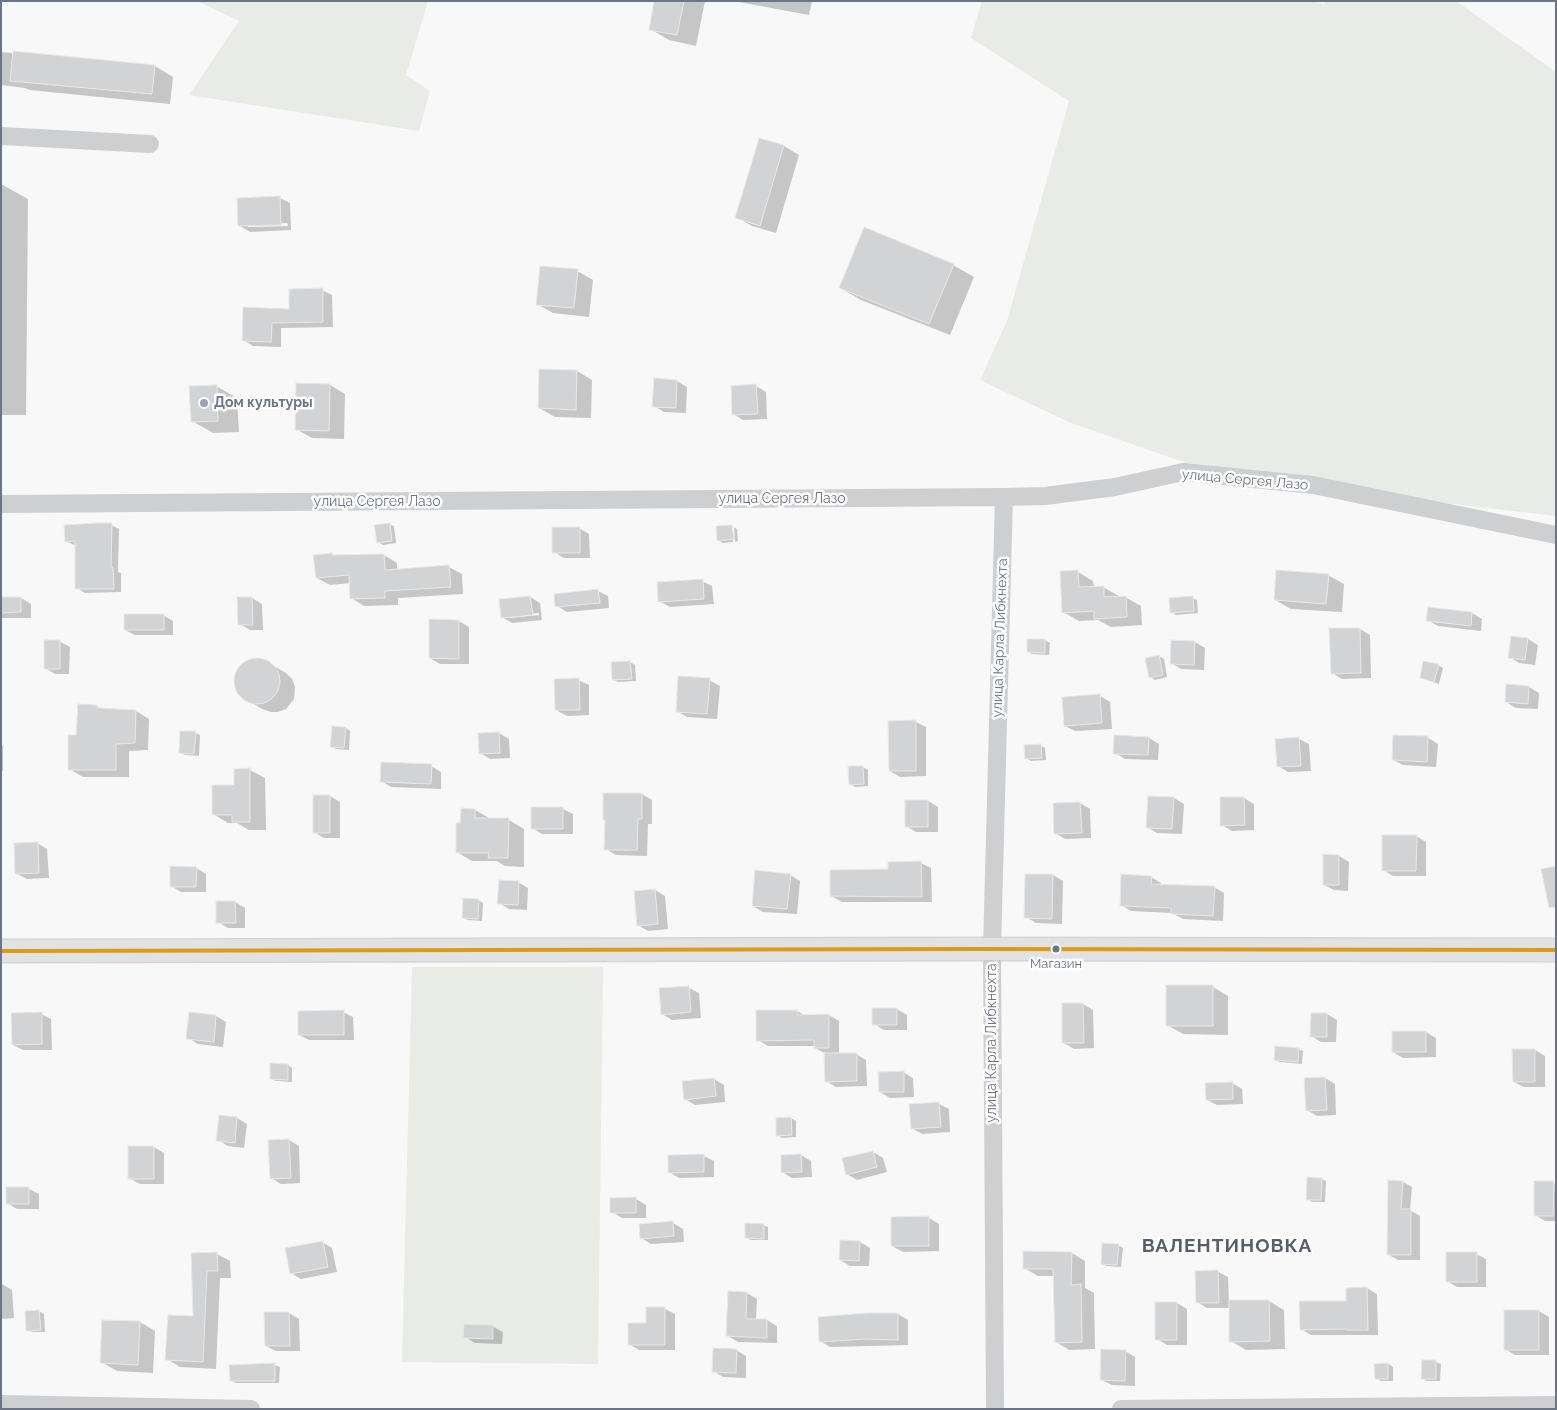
<!DOCTYPE html>
<meta charset="utf-8">
<style>
body{margin:0}
#map{position:relative;width:1557px;height:1410px;overflow:hidden;background:#f8f8f8;font-family:Raleway,sans-serif}
canvas{display:block}
.frame{position:absolute;inset:0;border:2px solid #6a7586;pointer-events:none}
</style>
<div id="map">
<canvas width="1557" height="1410"></canvas>
<div class="frame"></div>
</div>
<script>
const ctx = document.querySelector('canvas').getContext('2d');
ctx.lineJoin = 'round';
function fill(path, color) {
  ctx.fillStyle = color;
  ctx.fill(path, 'evenodd');
}
function poly(rows) {
  const path = new Path2D();
  for (const r of rows) {
    if (r.length === 3) {
      path.moveTo(r[0] + r[2], r[1]);
      path.arc(r[0], r[1], r[2], 0, 2 * Math.PI);
      continue;
    }
    path.moveTo(r[0], r[1]);
    for (let i = 2; i < r.length; i += 2) path.lineTo(r[i], r[i + 1]);
  }
  return path;
}
function strokePath(path, color, width, dash) {
  ctx.strokeStyle = color;
  ctx.lineWidth = width;
  ctx.lineCap = dash ? 'butt' : 'round';
  ctx.setLineDash(dash || []);
  ctx.stroke(path);
}
function write(font, color, halo, rows, align = 'center') {
  ctx.font = font + ' Raleway,sans-serif';
  ctx.lineWidth = 5;
  ctx.setLineDash([]);
  ctx.textBaseline = 'middle';
  ctx.strokeStyle = halo;
  ctx.fillStyle = color;
  for (const [text, x, y, turn = 0] of rows) {
    ctx.save();
    ctx.translate(x, y);
    ctx.rotate((+turn || 0) * Math.PI / 180);
    ctx.textAlign = isNaN(turn) ? turn : align;
    if (halo) ctx.strokeText(text, 0, 0);
    ctx.fillText(text, 0, 0);
    ctx.restore();
  }
}
const green = poly([
 [197,1,428,1,406,75,430,91,419,131,189,95,239,21],
 [982,1,1312,1,1324,4,1325,1,1456,1,1556,72,1556,516,1230,478,1071,423,980,380,1007,321,1069,101,971,38],
 [412,967,603,967,598,1364,402,1362]
]);
const shadow = poly([
 [656,1,705,1,696,46,669,40,650,29],
 [733,1,812,1,809,15],
 [1,52,155,66,173,77,170,104,29,90,25,88,1,85],
 [784,146,799,155,776,233,752,226,736,217],
 [1,184,28,199,26,415,1,415],
 [280,198,290,203,291,230,250,232,240,226],
 [287,223,288,226,248,227,248,225],
 [953,265,974,277,950,335,861,300,840,288],
 [577,271,593,280,589,317,553,313,537,304],
 [322,290,332,295,333,327,281,328,281,347,253,346,243,340],
 [541,370,577,371,592,380,591,418,555,417,539,408],
 [677,381,687,387,686,413,664,412,654,406],
 [330,385,345,394,344,439,312,438,296,429],
 [216,386,237,398,239,432,213,433,192,421],
 [756,386,766,392,767,419,743,420,733,414],
 [389,524,394,526,396,543,383,545,378,542],
 [111,525,119,529,118,572,121,573,121,592,85,593,77,588,76,546,66,541],
 [732,526,737,529,738,541,735,542,734,527,731,527,733,542,723,543,718,540],
 [579,528,589,534,590,558,564,558,554,552],
 [332,554,335,556,384,555,397,563,397,570,449,567,462,574,463,594,398,598,398,605,364,606,351,598,351,583,330,585,317,578],
 [1078,572,1093,581,1094,587,1103,587,1119,596,1119,598,1125,597,1141,606,1142,625,1111,627,1098,620,1079,621,1063,612],
 [1328,575,1344,584,1342,612,1291,609,1275,600],
 [702,581,712,586,714,604,670,607,659,601],
 [598,591,608,596,609,608,567,612,557,606],
 [530,597,540,603,542,620,512,623,502,617],
 [539,613,539,615,510,618,510,616],
 [1,598,21,598,31,604,31,618,1,618],
 [239,598,252,598,262,604,263,630,250,630,240,624],
 [1192,598,1197,600,1198,613,1176,615,1172,612],
 [1472,613,1482,619,1481,631,1438,626,1427,620],
 [163,615,173,621,173,635,135,635,125,630],
 [459,621,469,627,469,664,440,664,430,658],
 [1360,629,1370,635,1371,678,1342,679,1332,673],
 [1512,637,1528,639,1538,645,1535,665,1519,663,1509,657],
 [1028,640,1045,640,1050,643,1049,655,1032,654,1028,652],
 [59,641,70,647,69,674,55,674,45,668],
 [1172,641,1195,642,1205,648,1204,670,1181,669,1171,663],
 [1159,656,1164,659,1167,677,1155,680,1150,677],
 [256,660,269,663,286,673,292,679,295,687,294,699,286,709,278,712,271,712,262,709,240,696,236,686,235,678,238,670,245,663],
 [630,662,635,665,636,681,618,682,614,680],
 [1438,665,1443,668,1439,684,1421,678],
 [578,680,589,685,589,715,567,716,556,710],
 [709,680,720,686,717,719,687,717,677,711],
 [1529,687,1539,693,1538,709,1516,708,1506,702],
 [1100,696,1110,702,1112,729,1075,731,1065,726],
 [97,706,102,709,136,711,149,719,148,750,129,751,129,777,83,777,69,769,77,736],
 [916,722,926,727,926,776,900,777,890,771],
 [346,728,350,731,349,750,336,749,331,746],
 [195,733,200,735,199,756,185,755,180,753],
 [499,733,509,739,510,758,490,759,480,753],
 [1149,738,1159,744,1158,760,1125,759,1115,753],
 [1428,738,1438,744,1436,767,1403,765,1393,760],
 [1299,739,1309,744,1311,771,1288,772,1278,766],
 [1,745,3,746,3,771,1,771],
 [1041,746,1045,748,1046,760,1031,761,1026,758],
 [431,766,441,772,441,789,391,787,381,781],
 [863,767,868,770,868,786,855,787,850,784,849,768],
 [250,770,265,778,266,830,249,830,237,823,228,823,213,814],
 [604,794,642,794,652,800,652,824,648,824,647,856,616,855,606,849,606,820],
 [330,796,340,802,340,838,324,838,314,832],
 [1174,798,1184,804,1182,834,1157,833,1147,827],
 [1244,798,1254,804,1254,830,1232,831,1222,825],
 [906,801,928,801,938,807,938,832,916,832,906,826],
 [1080,803,1090,809,1091,838,1065,839,1055,833,1054,804],
 [563,809,573,814,573,834,542,834,532,828],
 [475,810,491,819,509,820,524,829,524,867,505,866,497,861,472,861,457,852,462,824],
 [1416,836,1426,842,1426,876,1393,876,1383,870],
 [37,843,47,849,49,878,27,879,17,874],
 [1339,856,1349,862,1348,891,1334,890,1324,885],
 [921,863,931,868,932,902,842,902,831,896,889,871],
 [196,868,206,874,206,892,181,892,171,886],
 [790,875,800,881,797,914,763,912,753,906],
 [1053,875,1063,881,1062,924,1036,923,1026,917],
 [1151,877,1161,883,1161,885,1214,887,1224,893,1223,921,1183,919,1172,913,1131,911,1121,905],
 [518,882,528,888,527,910,509,909,499,903],
 [655,890,665,896,668,929,648,931,638,925],
 [478,900,483,903,482,921,468,920,463,918],
 [217,902,235,902,245,908,245,928,228,928,218,922],
 [1213,987,1228,996,1228,1035,1183,1034,1167,1025],
 [689,988,699,993,701,1018,672,1020,662,1014],
 [1083,1004,1093,1010,1094,1048,1074,1049,1064,1043],
 [897,1009,907,1015,907,1030,884,1030,874,1024],
 [758,1011,797,1011,806,1016,829,1015,839,1021,839,1054,856,1054,866,1060,867,1086,836,1087,826,1081,826,1054,815,1048,815,1046,768,1046,758,1040],
 [343,1012,353,1017,354,1040,309,1040,299,1035],
 [41,1014,51,1019,52,1050,23,1050,13,1045],
 [1312,1014,1327,1014,1337,1020,1336,1042,1321,1042,1311,1036],
 [216,1016,226,1022,223,1047,198,1044,188,1038],
 [1426,1032,1436,1038,1436,1057,1403,1058,1393,1052],
 [1298,1049,1303,1051,1302,1064,1280,1062,1275,1060],
 [1535,1050,1545,1056,1545,1087,1524,1087,1514,1082],
 [288,1065,292,1068,292,1082,276,1081,271,1079],
 [903,1072,913,1078,914,1097,890,1098,880,1092],
 [1325,1078,1335,1084,1336,1115,1317,1116,1307,1110],
 [714,1079,724,1085,725,1102,695,1105,685,1099],
 [1232,1083,1242,1089,1243,1104,1217,1105,1207,1100],
 [939,1104,949,1109,950,1132,922,1134,912,1128],
 [237,1118,247,1124,244,1148,228,1146,218,1140],
 [791,1118,796,1121,796,1137,782,1138,778,1135],
 [289,1140,299,1146,300,1183,281,1184,271,1178],
 [154,1147,164,1153,164,1184,140,1184,129,1178],
 [873,1152,883,1158,887,1172,857,1180,847,1174],
 [801,1155,811,1161,812,1177,792,1178,782,1172,782,1156],
 [704,1156,714,1161,714,1177,679,1178,669,1172],
 [1321,1179,1326,1181,1325,1202,1312,1202,1308,1199],
 [1403,1182,1412,1187,1410,1210,1420,1216,1420,1260,1398,1260,1389,1255],
 [1554,1183,1556,1184,1556,1221,1545,1221,1535,1215],
 [7,1188,29,1189,39,1194,39,1209,17,1209,7,1203],
 [636,1199,646,1205,646,1218,622,1218,612,1212],
 [929,1218,939,1224,939,1251,903,1252,892,1246],
 [673,1223,683,1229,684,1242,651,1244,641,1238],
 [763,1225,768,1227,768,1240,751,1240,746,1238],
 [322,1242,332,1248,337,1272,301,1279,291,1273],
 [860,1242,870,1248,869,1266,850,1266,840,1260],
 [1118,1245,1123,1248,1121,1267,1107,1266,1102,1264],
 [1072,1253,1085,1261,1085,1288,1094,1293,1095,1349,1069,1350,1056,1342,1054,1276,1038,1276,1024,1268],
 [217,1254,230,1261,231,1278,220,1278,216,1369,180,1367,167,1359,194,1317,192,1255],
 [1476,1254,1486,1259,1486,1287,1457,1287,1447,1281],
 [1197,1272,1218,1272,1228,1277,1229,1302,1269,1301,1284,1310,1285,1349,1246,1350,1231,1341,1230,1308,1207,1308,1197,1302],
 [2,1284,12,1290,14,1318,1,1319],
 [1367,1288,1377,1294,1378,1335,1311,1335,1301,1329],
 [747,1293,757,1299,756,1320,767,1320,777,1326,777,1343,738,1342,728,1336],
 [1177,1303,1187,1309,1187,1345,1167,1345,1157,1339],
 [647,1308,665,1309,675,1314,675,1350,639,1350,629,1344,647,1324],
 [39,1311,44,1314,45,1332,32,1332,27,1330,26,1312],
 [1539,1311,1549,1317,1549,1355,1515,1355,1505,1349],
 [289,1313,299,1319,300,1351,276,1351,266,1346],
 [898,1314,908,1320,908,1345,830,1347,820,1341],
 [140,1322,155,1331,153,1373,117,1371,101,1362],
 [492,1326,503,1332,502,1344,475,1343,465,1337],
 [736,1350,746,1356,746,1378,723,1377,713,1371],
 [1125,1351,1135,1357,1135,1386,1112,1385,1102,1380],
 [1423,1361,1436,1362,1441,1364,1440,1381,1427,1381,1422,1378],
 [1388,1364,1393,1367,1393,1381,1381,1381,1376,1378],
 [275,1365,280,1367,279,1383,236,1383,231,1381,231,1366]
]);
const building = poly([
 [654,1,684,1,677,35,649,30,654,1],
 [13,51,155,65,152,94,10,81,13,51],
 [759,138,784,145,760,226,735,218,759,138],
 [280,196,281,225,238,226,237,198,280,196],
 [864,227,954,264,929,324,839,288,864,227],
 [540,266,578,269,574,308,536,305,540,266],
 [323,288,323,322,272,323,271,342,242,341,243,307,289,309,289,289,323,288],
 [539,369,577,370,576,410,538,408,539,369],
 [654,378,677,380,676,408,652,407,654,378],
 [296,383,330,384,329,431,295,430,296,383],
 [756,384,758,414,732,415,731,386,756,384],
 [217,385,218,421,191,422,189,386,217,385],
 [97,523,112,523,111,567,113,567,114,589,75,589,75,541,65,542,64,525,97,523],
 [390,523,392,541,377,543,374,525,390,523],
 [732,525,734,539,717,541,716,526,732,525],
 [552,527,580,527,580,553,552,553,552,527],
 [332,553,332,555,384,554,385,570,449,565,451,587,385,591,385,598,350,599,349,575,316,578,313,555,332,553],
 [1078,570,1079,587,1104,586,1104,597,1126,596,1127,617,1094,619,1094,611,1062,613,1060,571,1078,570],
 [1276,570,1329,574,1326,604,1274,600,1276,570],
 [703,579,704,599,658,602,657,582,703,579],
 [598,589,600,603,555,607,554,594,598,589],
 [530,596,533,615,501,618,499,599,530,596],
 [1193,596,1194,611,1170,613,1169,598,1193,596],
 [1,597,21,597,21,612,1,613,1,597],
 [237,597,252,597,253,625,238,625,237,597],
 [1428,607,1472,612,1471,626,1426,621,1428,607],
 [124,614,164,614,164,630,124,630,124,614],
 [429,619,459,620,459,659,429,658,429,619],
 [1329,628,1360,628,1361,673,1331,674,1329,628],
 [1511,636,1528,638,1525,660,1508,658,1511,636],
 [1027,639,1045,639,1045,653,1027,652,1027,639],
 [44,640,60,640,60,669,44,669,44,640],
 [1171,640,1195,641,1194,665,1170,664,1171,640],
 [1159,655,1163,675,1149,678,1145,658,1159,655],
 [257,681,23],
 [630,661,632,679,612,680,611,662,630,661],
 [1423,661,1439,664,1434,682,1420,678,1423,661],
 [678,676,710,678,707,714,676,712,678,676],
 [579,678,580,710,555,710,554,679,579,678],
 [1506,684,1529,686,1528,704,1505,702,1506,684],
 [1100,694,1102,723,1064,726,1062,697,1100,694],
 [78,704,97,705,97,708,136,710,135,743,116,744,116,770,68,770,68,735,76,735,78,704],
 [916,720,916,771,889,771,888,721,916,720],
 [332,726,346,727,344,748,330,747,332,726],
 [180,731,196,731,194,754,179,753,180,731],
 [499,732,500,753,479,754,478,733,499,732],
 [1114,735,1149,737,1148,755,1113,754,1114,735],
 [1393,735,1428,736,1427,762,1392,760,1393,735],
 [1299,737,1301,766,1277,767,1275,739,1299,737],
 [1041,744,1042,758,1025,759,1024,745,1041,744],
 [381,762,432,764,431,784,380,782,381,762],
 [848,766,863,766,864,784,849,785,848,766],
 [250,768,250,822,232,822,232,815,212,815,212,785,234,785,234,769,250,768],
 [603,793,642,793,642,819,638,819,637,850,604,850,605,820,603,820,603,793],
 [313,795,330,795,330,833,313,833,313,795],
 [1148,796,1174,797,1172,829,1146,828,1148,796],
 [1220,797,1244,797,1245,825,1220,826,1220,797],
 [905,800,928,800,928,827,905,827,905,800],
 [1080,802,1082,833,1054,834,1053,803,1080,802],
 [531,807,563,807,563,829,531,829,531,807],
 [461,808,475,809,475,818,509,818,508,858,488,858,489,853,456,853,456,823,460,823,461,808],
 [1382,835,1417,835,1416,871,1382,871,1382,835],
 [38,842,39,873,15,874,14,843,38,842],
 [1323,854,1339,855,1339,885,1323,885,1323,854],
 [921,861,922,897,830,896,830,870,888,869,888,862,921,861],
 [170,866,197,867,196,887,170,887,170,866],
 [1556,866,1556,907,1549,908,1541,869,1556,866],
 [755,870,791,874,787,909,752,906,755,870],
 [1025,874,1053,874,1052,919,1024,918,1025,874],
 [1121,874,1152,876,1151,884,1215,886,1213,916,1171,914,1171,908,1120,906,1121,874],
 [499,880,519,881,518,905,497,904,499,880],
 [655,889,658,924,637,926,634,891,655,889],
 [463,898,479,899,478,919,462,918,463,898],
 [216,901,235,901,236,923,216,923,216,901],
 [1166,985,1213,985,1213,1026,1166,1026,1166,985],
 [689,986,691,1012,661,1015,659,988,689,986],
 [1062,1003,1083,1003,1084,1043,1062,1043,1062,1003],
 [872,1008,897,1008,897,1025,872,1025,872,1008],
 [344,1010,344,1035,298,1035,298,1011,344,1010],
 [756,1010,797,1010,797,1015,829,1014,829,1048,814,1048,814,1040,756,1041,756,1010],
 [42,1012,42,1044,12,1045,11,1013,42,1012],
 [189,1012,216,1015,214,1042,186,1039,189,1012],
 [1311,1013,1327,1013,1327,1037,1310,1037,1311,1013],
 [1392,1031,1426,1031,1426,1052,1392,1052,1392,1031],
 [1275,1046,1299,1048,1298,1062,1274,1060,1275,1046],
 [1512,1049,1535,1049,1535,1082,1513,1082,1512,1049],
 [824,1053,857,1053,857,1081,825,1082,824,1053],
 [270,1063,288,1064,288,1080,270,1079,270,1063],
 [904,1071,904,1092,879,1092,878,1072,904,1071],
 [1325,1077,1327,1110,1306,1111,1304,1078,1325,1077],
 [714,1078,716,1096,684,1100,682,1081,714,1078],
 [1233,1082,1233,1099,1206,1100,1205,1083,1233,1082],
 [939,1102,941,1127,911,1129,909,1104,939,1102],
 [219,1115,237,1117,235,1143,216,1141,219,1115],
 [791,1117,792,1135,776,1136,776,1118,791,1117],
 [289,1139,291,1178,270,1179,268,1140,289,1139],
 [128,1146,154,1146,154,1179,128,1179,128,1146],
 [873,1151,877,1167,846,1175,842,1158,873,1151],
 [704,1154,704,1172,668,1173,668,1155,704,1154],
 [801,1154,802,1172,781,1173,781,1155,801,1154],
 [1307,1177,1322,1178,1321,1200,1306,1200,1307,1177],
 [1388,1180,1403,1181,1401,1209,1411,1209,1411,1255,1387,1255,1388,1180],
 [1534,1181,1554,1181,1553,1216,1534,1216,1534,1181],
 [6,1187,29,1187,29,1204,6,1204,6,1187],
 [636,1197,636,1213,610,1213,610,1198,636,1197],
 [929,1216,929,1246,891,1246,891,1217,929,1216],
 [673,1221,674,1236,640,1239,639,1224,673,1221],
 [745,1223,764,1224,764,1239,745,1238,745,1223],
 [840,1240,860,1241,859,1261,839,1260,840,1240],
 [323,1241,328,1267,290,1274,285,1248,323,1241],
 [1102,1243,1119,1244,1117,1265,1101,1264,1102,1243],
 [1023,1251,1072,1252,1071,1285,1081,1284,1082,1342,1055,1343,1053,1269,1023,1269,1023,1251],
 [217,1252,218,1271,207,1271,203,1362,165,1360,168,1315,193,1316,191,1253,217,1252],
 [1446,1252,1477,1252,1477,1282,1446,1282,1446,1252],
 [1218,1270,1219,1303,1196,1303,1195,1271,1218,1270],
 [1367,1287,1368,1330,1347,1330,1347,1329,1300,1330,1299,1301,1346,1301,1346,1288,1367,1287],
 [728,1291,747,1292,746,1319,767,1319,767,1338,726,1336,728,1291],
 [1229,1300,1269,1300,1270,1341,1229,1342,1229,1300],
 [1155,1302,1177,1302,1177,1340,1155,1340,1155,1302],
 [646,1307,665,1307,665,1345,628,1345,628,1323,646,1323,646,1307],
 [39,1310,41,1330,26,1331,25,1311,39,1310],
 [1504,1310,1539,1310,1539,1350,1504,1350,1504,1310],
 [264,1312,289,1312,290,1346,265,1346,264,1312],
 [867,1313,898,1313,898,1340,867,1339,819,1342,818,1317,867,1313],
 [102,1320,140,1321,138,1365,100,1363,102,1320],
 [464,1324,493,1325,493,1339,463,1338,464,1324],
 [713,1348,737,1349,736,1373,712,1372,713,1348],
 [1101,1349,1126,1350,1125,1381,1100,1380,1101,1349],
 [1422,1360,1436,1360,1436,1379,1421,1379,1422,1360],
 [275,1363,275,1381,230,1381,229,1365,275,1363],
 [1388,1363,1388,1379,1375,1379,1374,1364,1388,1363]
]);
const minor = poly([
 [1,136,150,144],
 [1,504,1004,497,1045,496,1115,487,1183,472,1313,485,1556,535],
 [1,1404,251,1409],
 [995,1409,992,949,1004,497],
 [1121,1409,1556,1405]
]);
const major = poly([
 [1,951,976,949,1556,950]
]);
const bus1 = poly([
 [1,951,976,949,1556,950]
]);
const markers = [
 [204,403,5,"#9ca3ae"],
 [1056,949,4.5,"#6a7586"]
];
const busNames = [
 ["Магазин",1056,964]
];
const poiNames = [
 ["Дом культуры",214,403]
];
const streetNames = [
 ["улица Сергея Лазо",1245,480,5],
 ["улица Сергея Лазо",782,499],
 ["улица Сергея Лазо",377,502],
 ["улица Карла Либкнехта",1000,638,-88],
 ["улица Карла Либкнехта",992,1043,-90]
];
const districtNames = [
 ["ВАЛЕНТИНОВКА",1227,1246]
];
fill(green, '#e8ebe6');
fill(shadow, '#0003');
fill(building, '#d2d3d4');
strokePath(building, '#e8e8e8', 1);
strokePath(major, '#d4d5d6', 25);
strokePath(minor, '#cecfd1', 18);
strokePath(major, '#e1e2e3', 22);
strokePath(bus1, '#db9c1b', 4);
for (const [x, y, r, color] of markers) {
  const dot = new Path2D();
  dot.arc(x, y, r, 0, 2 * Math.PI);
  ctx.fillStyle = color;
  ctx.fill(dot);
  strokePath(dot, '#fff', 2);
}
write('13px', '#6a7586', '#fff', busNames);
write('bold 14px', '#6a7586', '#fff', poiNames, 'left');
write('14px', '#6a7586', '#fff', streetNames);
ctx.letterSpacing = '1px';
write('bold 19px', '#575f6c', '#fff', districtNames);
ctx.letterSpacing = '0px';
</script>
